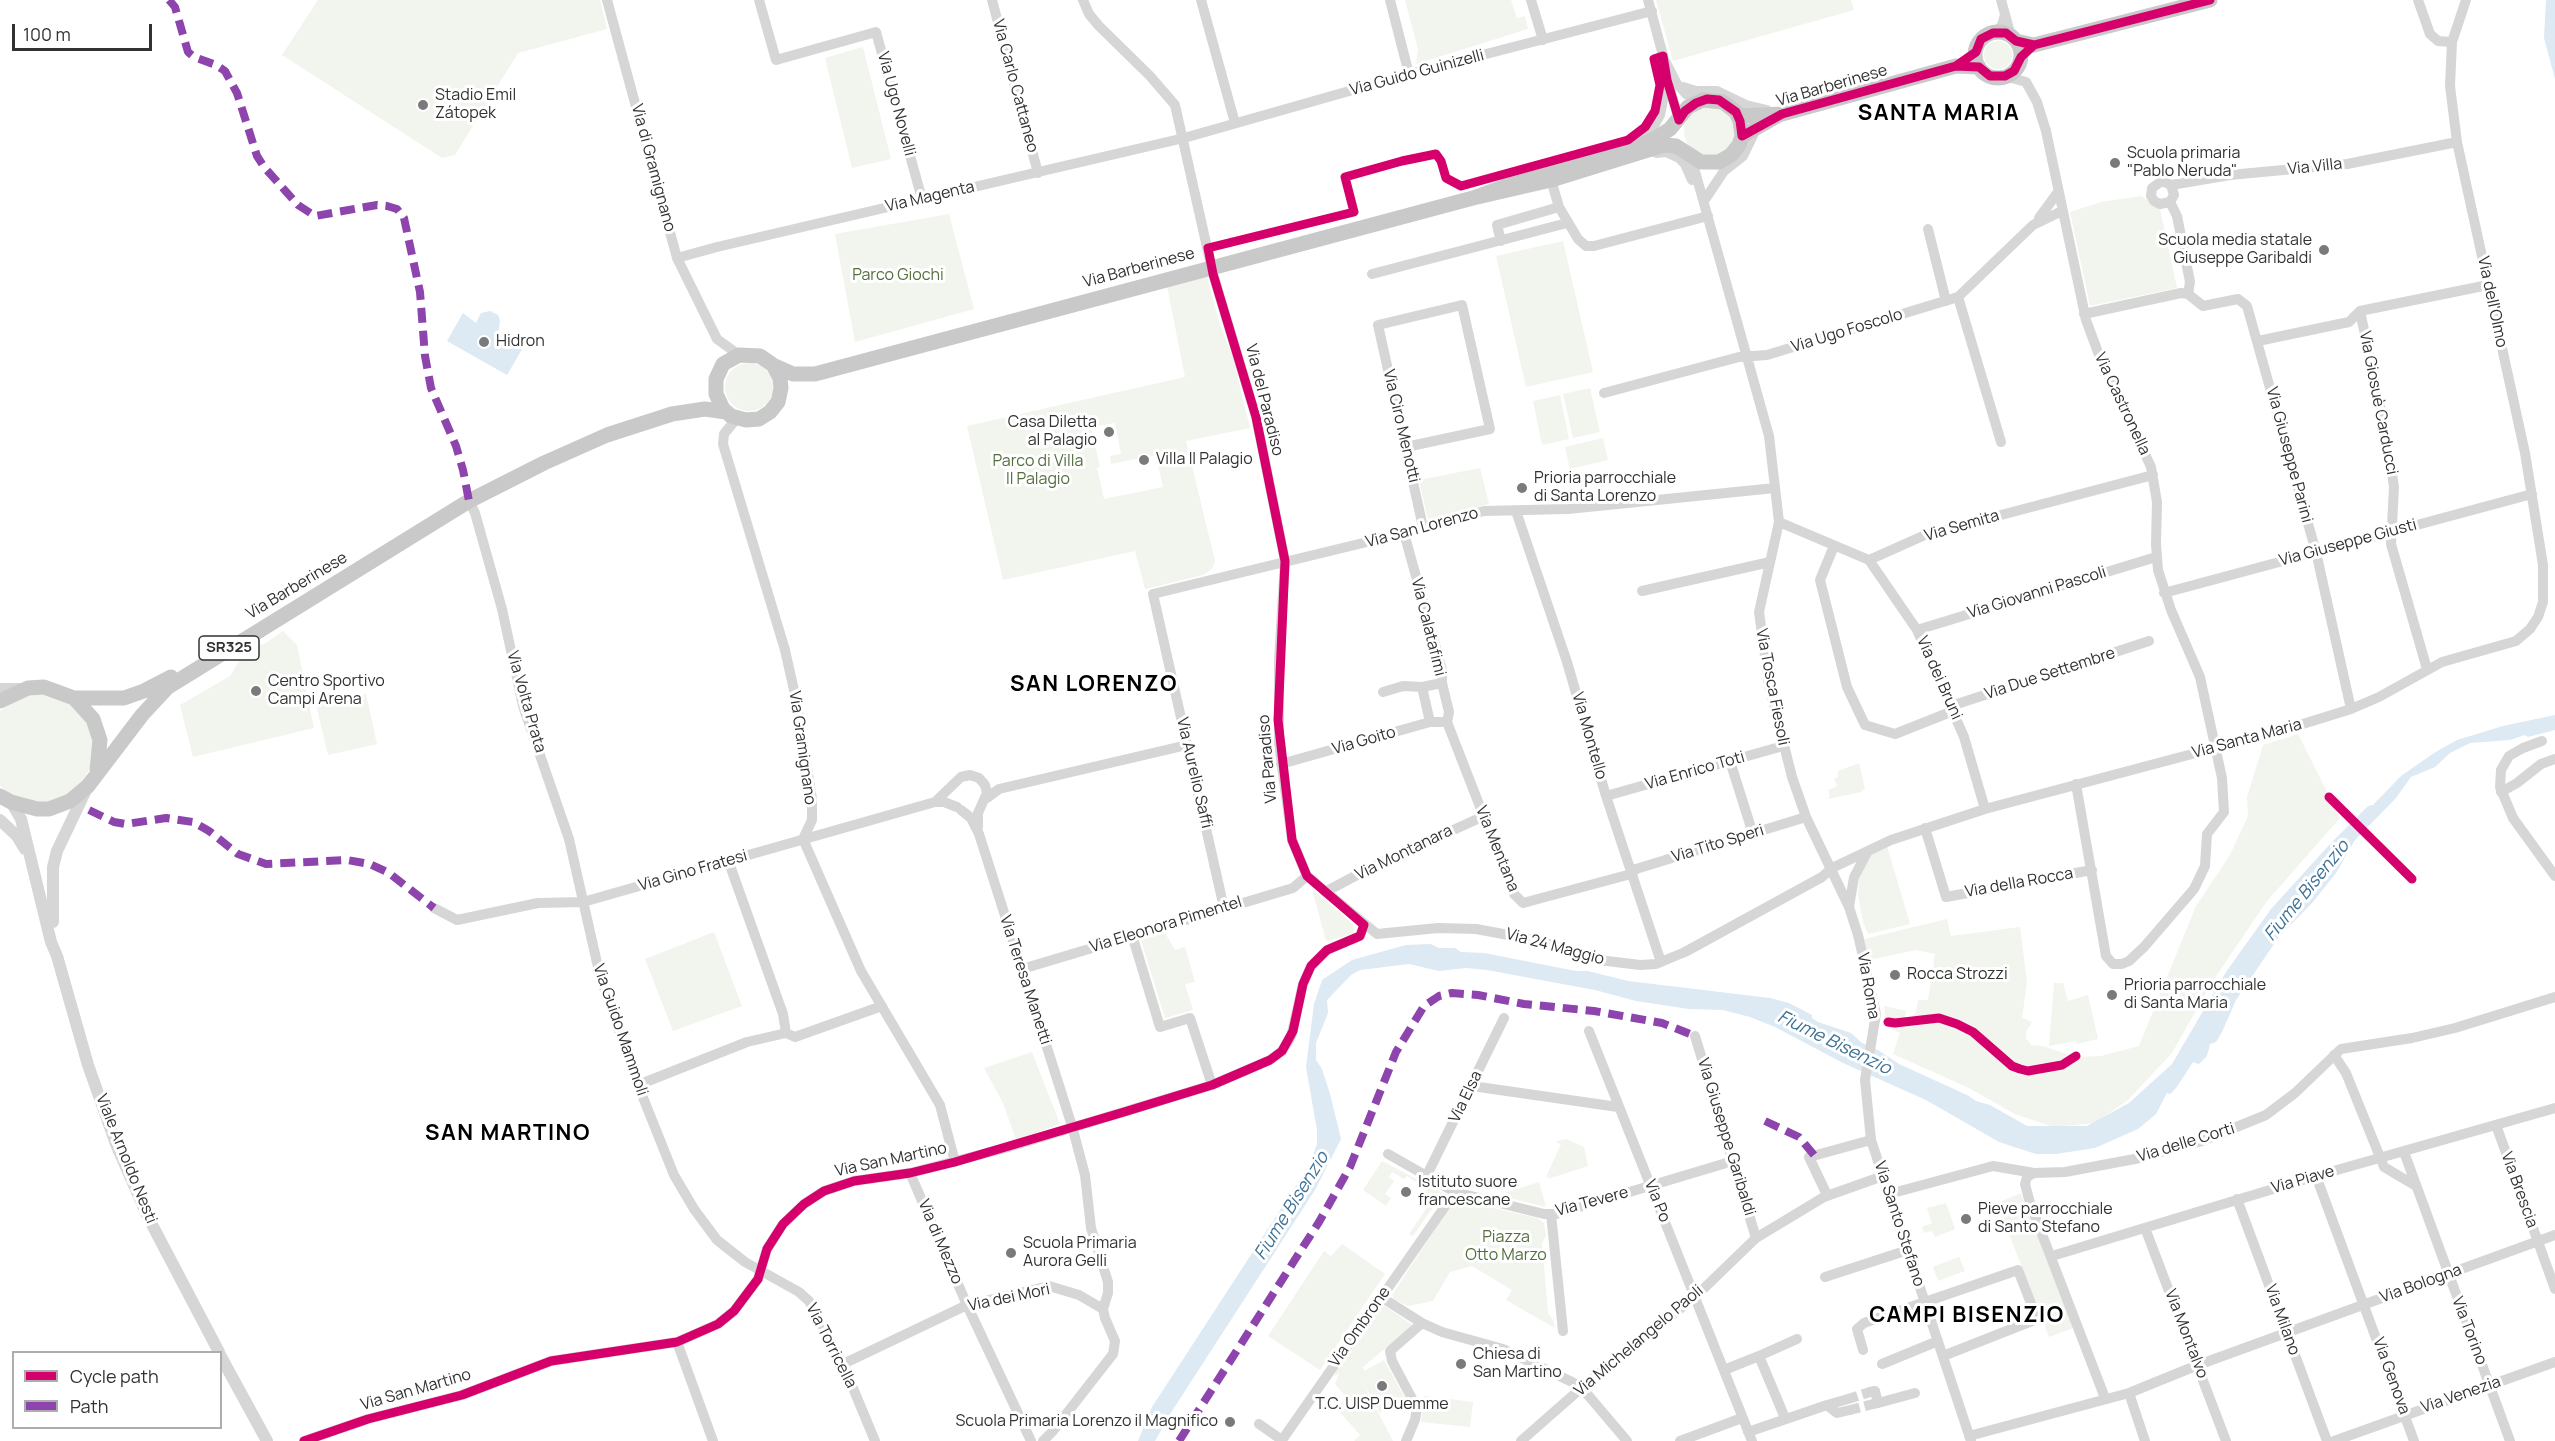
<!DOCTYPE html>
<meta charset="utf-8">
<style>
body{margin:0}
#map{position:relative;width:2555px;height:1441px;overflow:hidden;background:#fff;font-family:Manrope,sans-serif}
canvas{display:block}
.legend{position:absolute;left:12px;top:1351px;width:210px;height:78px;box-sizing:border-box;background:#fff;border:2px solid #adadad;margin:0;padding:8px 10px;list-style:none;font-size:18px;color:#323232}
.legend li{display:flex;align-items:center;gap:12px;height:30px}
.legend b{width:30px;border:2px solid #adadad}
.scale{position:absolute;left:12px;top:24px;width:140px;height:27px;box-sizing:border-box;border:3px solid #323232;border-top:0;padding-left:8px;font-size:18px;line-height:21px;white-space:nowrap;color:#323232;-webkit-text-stroke:4px #fff;paint-order:stroke}
</style>
<div id="map">
<canvas width="2555" height="1441"></canvas>
<ul class="legend">
<li><b style="height:8px;background:#d6006c"></b>Cycle path</li>
<li><b style="height:8px;background:#8e44ad"></b>Path</li>
</ul>
<div class="scale">100 m</div>
</div>
<script>
const ctx = document.querySelector('canvas').getContext('2d');
ctx.lineJoin = 'round';
function fill(path, color) {
  ctx.fillStyle = color;
  ctx.fill(path, 'evenodd');
}
function poly(rows) {
  const path = new Path2D();
  for (const r of rows) {
    if (r.length === 3) {
      path.moveTo(r[0] + r[2], r[1]);
      path.arc(r[0], r[1], r[2], 0, 2 * Math.PI);
      continue;
    }
    path.moveTo(r[0], r[1]);
    for (let i = 2; i < r.length; i += 2) path.lineTo(r[i], r[i + 1]);
  }
  return path;
}
function strokePath(path, color, width, dash) {
  ctx.strokeStyle = color;
  ctx.lineWidth = width;
  ctx.lineCap = dash ? 'butt' : 'round';
  ctx.setLineDash(dash || []);
  ctx.stroke(path);
}
function write(font, color, halo, rows, align = 'center') {
  ctx.font = font + ' Manrope,sans-serif';
  ctx.lineWidth = 6;
  ctx.setLineDash([]);
  ctx.textBaseline = 'middle';
  ctx.strokeStyle = halo;
  ctx.fillStyle = color;
  for (const [text, x, y, turn = 0] of rows) {
    ctx.save();
    ctx.translate(x, y);
    ctx.rotate((+turn || 0) * Math.PI / 180);
    ctx.textAlign = isNaN(turn) ? turn : align;
    if (halo) ctx.strokeText(text, 0, 0);
    ctx.fillText(text, 0, 0);
    ctx.restore();
  }
}
const green = poly([
 [318,0,600,0,607,29,518,53,455,155,442,158,282,55],
 [1405,0,1511,0,1517,18,1525,16,1528,29,1416,64,1418,49],
 [1656,0,1851,0,1854,10,1673,61],
 [1998,55,14],
 [863,47,891,159,852,168,825,58],
 [1710,131,26],
 [2141,196,2160,209,2177,288,2090,306,2070,212,2101,202],
 [949,214,974,309,855,342,835,234],
 [1563,241,1593,372,1526,387,1496,256],
 [1207,276,1219,322,1233,358,1250,428,1186,441,1215,561,1212,569,1203,575,1145,589,1135,551,1003,580,967,426,1185,377,1167,286],
 [1115,423,1121,454,1110,456,1111,464,1156,455,1163,487,1104,499,1097,468,1100,467,1091,427],
 [749,387,24],
 [1590,388,1600,432,1573,438,1563,394],
 [1560,395,1569,439,1542,445,1533,401],
 [1603,438,1608,460,1570,469,1565,447],
 [1480,468,1489,504,1428,520,1419,480],
 [283,631,297,645,314,728,193,757,180,705,230,676,246,650,266,643],
 [366,694,377,744,328,755,316,705],
 [30,695,48,695,66,701,80,713,90,729,94,747,91,766,83,781,71,793,55,801,38,803,22,800,6,792,0,785,0,711,12,701],
 [2298,734,2340,818,2267,901,2214,979,2172,1053,2128,1100,2095,1123,2054,1127,2015,1114,1969,1088,1893,1054,1900,1033,1886,1026,1884,1006,1906,1011,1904,1023,1910,1020,1916,1012,1918,1000,1928,1000,1935,954,1916,950,1869,960,1864,939,1947,919,1951,936,2020,927,2027,982,2022,1018,2032,1022,2026,1032,2026,1038,2031,1045,2043,1046,2076,1057,2101,1056,2139,1046,2196,906,2230,855,2248,816,2247,797,2263,745],
 [1859,763,1865,788,1861,792,1828,799,1830,796,1828,790,1837,786,1834,779,1838,777,1838,771],
 [1887,846,1910,924,1868,934,1863,922,1858,895,1860,869,1870,853],
 [1312,889,1353,924,1354,934,1326,941],
 [714,932,742,1006,673,1031,645,959],
 [1165,933,1175,950,1185,947,1195,982,1185,984,1193,1010,1165,1018,1141,940],
 [2054,983,2063,983,2068,1001,2088,995,2098,1039,2077,1044,2076,1041,2049,1046],
 [1032,1052,1060,1124,1016,1140,1003,1103,984,1068],
 [1566,1139,1584,1147,1588,1166,1551,1178,1546,1177,1561,1144,1556,1142,1557,1141],
 [1382,1161,1443,1193,1413,1236,1409,1234,1428,1206,1421,1201,1427,1190,1407,1176,1404,1179,1392,1172,1389,1177,1394,1181,1385,1194,1391,1198,1386,1206,1363,1190],
 [1539,1182,1546,1207,1498,1195],
 [2021,1193,2073,1328,2049,1337,1997,1203],
 [1472,1203,1537,1218,1544,1223,1546,1235,1542,1244,1548,1313,1553,1320,1555,1328,1506,1300,1512,1290,1472,1266,1450,1272,1433,1301,1408,1306,1394,1299,1392,1295,1449,1208],
 [1946,1203,1955,1229,1935,1237,1932,1231,1924,1233,1922,1227,1932,1223,1927,1208],
 [1342,1244,1385,1274,1320,1370,1268,1336,1324,1251,1331,1256],
 [1959,1257,1965,1271,1938,1281,1933,1267],
 [1383,1305,1413,1325,1363,1367,1364,1371,1384,1360,1405,1398,1380,1413,1358,1374,1393,1441,1354,1441,1360,1435,1338,1410,1345,1396,1335,1384,1339,1374,1334,1376,1339,1364,1380,1306],
 [1424,1396,1473,1402,1470,1427,1421,1422]
]);
const water = poly([
 [2546,0,2555,0,2555,79,2544,38],
 [490,311,498,315,500,320,499,329,495,334,525,344,507,375,447,341,463,313,476,323,481,313],
 [2555,715,2555,730,2528,737,2525,735,2510,740,2470,743,2450,753,2435,767,2411,777,2396,798,2355,840,2336,873,2313,902,2278,938,2236,1000,2222,1032,2216,1042,2210,1044,2207,1056,2199,1064,2193,1062,2176,1088,2170,1094,2167,1093,2156,1114,2138,1129,2095,1148,2056,1154,2036,1154,1999,1142,1926,1100,1843,1063,1775,1027,1750,1017,1723,1010,1689,1009,1636,1001,1595,990,1487,970,1466,968,1439,971,1409,964,1360,970,1351,975,1327,1000,1328,1013,1316,1043,1316,1060,1322,1069,1330,1094,1341,1139,1315,1190,1172,1411,1155,1441,1138,1441,1152,1407,1310,1164,1317,1144,1317,1130,1306,1067,1314,1004,1322,980,1352,960,1406,945,1431,944,1439,948,1455,948,1461,952,1484,953,1576,971,1588,971,1628,981,1770,998,1789,1003,1812,1015,1812,1018,1818,1022,1851,1033,1862,1043,1878,1050,1899,1064,1967,1095,1976,1101,1990,1105,2027,1126,2087,1126,2129,1103,2172,1064,2226,972,2271,909,2331,843,2368,806,2373,805,2401,776,2434,753,2457,740,2503,726]
]);
const minorTunnel = poly([
 [1848,1399,1870,1392],
 [1850,1410,1873,1404]
]);
const minor = poly([
 [607,0,677,258,717,339,739,355],
 [759,0,776,60,876,32,922,199],
 [992,0,1038,173],
 [1083,0,1089,14,1099,26,1150,76,1175,105,1213,274,1256,417,1285,561,1279,660,1279,744,1292,840,1307,876,1377,934,1438,928,1476,929,1541,941,1574,954,1599,960,1640,965,1656,964,1685,952,1822,877,1832,868,1891,840,1985,809,2290,728,2351,709,2379,697,2442,662,2516,641,2530,629,2538,617,2543,602,2543,565,2525,453,2457,142,2450,86,2452,42,2466,0],
 [1201,0,1235,123],
 [1390,0,1409,74],
 [1531,0,1543,40],
 [1648,0,1664,59,1677,84,1686,94,1699,101],
 [2001,0,2011,36],
 [2418,0,2430,34,2438,41,2452,42],
 [1996,32,2002,25,2005,15],
 [2005,76,2026,82,2037,102,2046,131,2086,320,2099,355,2151,467,2157,502,2156,544,2158,570,2171,610,2200,677,2222,778,2224,812,2207,834,2205,866,2194,889,2144,947,2129,961,2122,964,2113,964,2106,956,2076,784],
 [1669,86,1679,120],
 [1683,87,1696,91,1717,91,1746,105,1767,110],
 [1639,143,1651,131,1660,115,1667,80],
 [1656,153,1666,152,1679,158,1685,164,1692,180],
 [1691,157,1769,436,1779,522,1759,612,1769,685,1792,777,1806,817,1849,907,1858,935,1876,1014,1865,1080,1871,1140,1971,1441],
 [1551,180,1559,207,1578,239,1586,246,1594,246,1708,216],
 [2171,185,2174,195,2170,202,2160,204,2154,201,2151,196,2152,188,2162,181,2171,185,2230,175,2347,164,2457,142],
 [1706,198,1724,171,1743,156,1756,129],
 [2170,202,2177,216,2190,282,2188,294],
 [2039,218,2058,192],
 [1928,229,1946,301],
 [1501,241,1497,225,1559,207],
 [677,258,717,247,1184,138,1409,74,1652,11],
 [1372,274,1567,223],
 [1958,297,2001,442],
 [2360,311,2386,434,2394,487,2391,544,2427,669],
 [2084,314,2181,293,2188,294,2203,306,2238,299,2247,306,2316,552,2351,709],
 [2258,341,2349,322,2360,311,2488,285],
 [1604,393,1739,357,1767,355,1958,297,2033,225,2062,211],
 [737,418,724,434,723,444,785,650,796,699,812,799,812,820,803,839],
 [1406,447,1490,429,1462,305,1378,325,1423,527],
 [469,501,475,513,502,609,523,706,569,839,600,976,638,1085,674,1175,694,1209,717,1240,745,1262,799,1292,809,1301,843,1364,875,1441],
 [1516,511,1567,662,1606,796,1661,962],
 [1779,522,1869,560,1925,535,2153,475],
 [1404,533,1442,670,1442,683,1449,712,1447,722],
 [1834,546,1820,580,1847,687,1865,725,1895,734,1953,711],
 [1869,560,1917,630,1964,737,1985,809],
 [1642,591,1770,562],
 [2164,593,2532,494],
 [1917,630,2156,557],
 [0,688,24,688],
 [1383,692,1403,686,1422,687],
 [1951,706,2149,641],
 [1430,722,1422,687,1442,683],
 [1447,722,1514,894,1523,903,1631,874,1636,869,1806,817],
 [2542,741,2523,748,2509,756,2501,770,2500,787,2513,818,2555,876],
 [1730,761,1753,834],
 [1281,764,1430,722,1447,722],
 [2501,792,2517,783,2541,764,2555,759],
 [1606,796,1783,746],
 [987,798,999,789,1187,745],
 [935,802,961,777,970,775,979,778,985,785,987,793,978,813,978,827],
 [961,810,971,818,979,834,1072,1126,1085,1175,1091,1228,1108,1282,1108,1293,1103,1309,1105,1318,1115,1341,1113,1354,1053,1431,1043,1441],
 [1925,828,1946,897,2092,870],
 [803,839,861,971,940,1105,955,1162],
 [728,860,783,1014,786,1033],
 [1325,892,1372,867,1484,816],
 [1849,907,1854,877,1868,851],
 [434,908,457,920,538,903,583,902,935,802,944,802,957,807],
 [1224,908,1153,594,1404,533,1484,511,1568,509,1775,488],
 [1132,935,1160,1027,1190,1018,1212,1085],
 [1022,969,1293,888,1307,876],
 [1589,1031,1752,1441],
 [1695,1036,1756,1238],
 [2334,1055,2346,1073,2384,1167,2416,1186],
 [638,1085,747,1042,786,1033,795,1037,882,1006],
 [1472,1086,1618,1107],
 [2496,1125,2555,1289],
 [2404,1152,2510,1441],
 [1388,1154,1455,1192,1544,1214,1556,1214,1733,1161],
 [910,1173,967,1305,1031,1441],
 [2034,1173,2027,1177,2025,1184,2030,1203,2105,1398],
 [1427,1175,1504,1018],
 [2316,1176,2414,1441],
 [1889,1194,1993,1166,2034,1173,2065,1172,2140,1158,2202,1141,2266,1115,2295,1093,2341,1049,2412,1038,2455,1028,2555,997],
 [1827,1195,1809,1157,1871,1140],
 [2237,1199,2327,1441],
 [1551,1214,1563,1331],
 [2145,1228,2226,1441],
 [2052,1256,2316,1176,2555,1108],
 [1825,1277,1908,1250],
 [1381,1297,1422,1323,1442,1332,1503,1349,1572,1382,1582,1388,1627,1441],
 [677,1342,713,1441],
 [1863,1350,1857,1329,1864,1323,2018,1270,2037,1319,1943,1356],
 [1759,1356,1797,1339],
 [843,1364,967,1305,1049,1286,1079,1295,1103,1309],
 [1882,1364,1938,1341],
 [1724,1370,1759,1356,1785,1418],
 [1870,1392,1875,1391,1878,1403,1874,1404],
 [2129,1393,2145,1441],
 [1848,1399,1827,1405,1837,1413,1850,1410],
 [1878,1403,1915,1393],
 [1259,1424,1282,1440,1455,1192],
 [1748,1432,1827,1405],
 [1969,1436,2129,1393,2198,1365,2555,1235],
 [304,1441,368,1419,462,1395,551,1361,677,1342,718,1324,734,1311,758,1279,767,1249,783,1224,804,1204,824,1191,854,1181,910,1173,1002,1149,1212,1085,1270,1060,1282,1051,1291,1037,1303,984,1311,966,1327,950,1360,936,1364,925],
 [1406,1441,1415,1420,1417,1408,1392,1361,1390,1351,1422,1323],
 [1521,1441,1587,1383,1696,1296,1756,1238,1824,1197,1883,1176],
 [1680,1441,1742,1418],
 [2334,1441,2555,1362]
]);
const tertiary = poly([
 [11,802,21,819,51,942,57,956,88,1065,116,1144,148,1217,219,1352],
 [0,820,17,836,25,849],
 [53,922,53,867,57,851,87,788],
 [220,1355,267,1441]
]);
const primary = poly([
 [1998,55,23],
 [2016,41,2034,45,2210,0],
 [1738,116,1782,114,1956,66,1979,67],
 [1742,136,1779,115],
 [773,365,780,378,781,388,778,402,770,412,759,419,746,420,731,416,723,409,716,394,716,379,723,364,739,355,760,356,773,365,793,374,815,374,1473,198,1506,186,1630,150,1656,138,1670,129,1688,107,1703,100,1723,102,1736,112,1740,121,1742,136,1739,145,1731,155,1719,162,1701,162,1676,146,1664,145,1551,180,1473,198],
 [74,698,124,698,144,691,171,677],
 [0,701,28,688,44,687,74,698,93,719,100,740,97,770],
 [0,796,11,802,37,809,49,809,70,801,88,786,142,715,168,687,469,501,544,463,607,435,672,414,705,409,726,412]
]);
const quiet = poly([
 [169,0,175,7,188,52,194,57,216,65,225,71,237,93,257,156,264,167,298,205,315,216,377,205,387,206,397,209,404,218,420,292,425,356,431,388,456,446,463,470,469,501],
 [89,810,114,822,126,824,166,818,193,822,209,831,238,854,266,864,347,860,370,864,389,873,434,908],
 [1765,1121,1799,1137,1814,1155],
 [1179,1441,1319,1222,1350,1167,1396,1052,1424,1006,1439,996,1452,993,1478,995,1524,1004,1594,1011,1662,1023,1695,1036]
]);
const cycleway = poly([
 [1956,66,1976,52,1981,39,1993,33,2006,33,2016,41,2034,45,2210,0],
 [1679,120,1685,111,1696,103,1707,99,1719,100,1736,112,1740,121,1742,136,1782,114,1956,66,1979,67,1990,76,2005,76,2014,71,2021,57,2034,45],
 [2329,797,2412,879],
 [1888,1022,1895,1023,1939,1018,1957,1024,1973,1032,2012,1066,2020,1069,2028,1071,2062,1065,2076,1056],
 [304,1441,368,1419,462,1395,551,1361,677,1342,718,1324,734,1311,758,1279,767,1249,783,1224,804,1204,824,1191,854,1181,910,1173,955,1162,1124,1112,1212,1085,1270,1060,1282,1051,1293,1031,1303,984,1311,966,1327,950,1360,936,1364,925,1307,876,1292,840,1278,720,1285,561,1256,417,1213,274,1208,248,1354,212,1345,177,1402,161,1436,154,1441,161,1446,178,1461,186,1628,140,1645,127,1655,111,1660,85,1654,59,1663,56,1667,80,1679,120]
]);
const markers = [
 [423,105,6,"#7a7a7a"],
 [2115,163,6,"#7a7a7a"],
 [2324,250,6,"#7a7a7a"],
 [484,342,6,"#7a7a7a"],
 [1109,432,6,"#7a7a7a"],
 [1144,460,6,"#7a7a7a"],
 [1522,488,6,"#7a7a7a"],
 [256,691,6,"#7a7a7a"],
 [1895,975,6,"#7a7a7a"],
 [2112,995,6,"#7a7a7a"],
 [1406,1192,6,"#7a7a7a"],
 [1966,1219,6,"#7a7a7a"],
 [1011,1253,6,"#7a7a7a"],
 [1461,1364,6,"#7a7a7a"],
 [1382,1386,6,"#7a7a7a"],
 [1230,1422,6,"#7a7a7a"]
];
const shields = [
 [229,648,60]
];
const shieldNames = [
 ["SR325",229,648]
];
const streetNames = [
 ["Via Guido Guinizelli",1417,73,-15],
 ["Via Carlo Cattaneo",1015,86,75],
 ["Via Barberinese",1832,86,-16],
 ["Via Ugo Novelli",896,104,75],
 ["Via Villa",2315,167,-6],
 ["Via di Gramignano",653,168,75],
 ["Via Magenta",930,197,-13],
 ["Via Barberinese",1139,268,-15],
 ["Via dell'Olmo",2492,302,78],
 ["Via Ugo Foscolo",1847,331,-17],
 ["Via del Paradiso",1264,400,76],
 ["Via Giosuè Carducci",2378,403,79],
 ["Via Castronella",2122,404,65],
 ["Via Ciro Menotti",1401,426,77],
 ["Via Giuseppe Parini",2289,455,75],
 ["Via Semita",1962,526,-16],
 ["Via San Lorenzo",1422,528,-15],
 ["Via Giuseppe Giusti",2348,543,-15],
 ["Via Barberinese",297,586,-31],
 ["Via Giovanni Pascoli",2037,593,-17],
 ["Via Calatafimi",1428,627,76],
 ["Via Due Settembre",2050,674,-18],
 ["Via dei Bruni",1939,678,66],
 ["Via Tosca Fiesoli",1772,687,79],
 ["Via Volta Prata",526,702,74],
 ["Via Montello",1589,736,74],
 ["Via Santa Maria",2247,739,-15],
 ["Via Goito",1364,741,-16],
 ["Via Gramignano",802,748,82],
 ["Via Paradiso",1268,759,-95],
 ["Via Enrico Toti",1695,771,-16],
 ["Via Aurelio Saffi",1194,773,77],
 ["Via Tito Speri",1718,844,-17],
 ["Via Mentana",1497,849,68],
 ["Via Montanara",1404,853,-26],
 ["Via Gino Fratesi",693,871,-16],
 ["Via della Rocca",2019,883,-10],
 ["Via Eleonora Pimentel",1166,925,-17],
 ["Via 24 Maggio",1555,947,15],
 ["Via Teresa Manetti",1025,980,72],
 ["Via Roma",1868,986,80],
 ["Via Guido Mammoli",620,1030,71],
 ["Via Elsa",1466,1097,-64],
 ["Via Giuseppe Garibaldi",1726,1137,73],
 ["Via delle Corti",2186,1143,-17],
 ["Viale Arnoldo Nesti",126,1159,68],
 ["Via San Martino",891,1160,-12],
 ["Via Piave",2303,1180,-16],
 ["Via Brescia",2519,1190,70],
 ["Via Po",1657,1201,68],
 ["Via Tevere",1592,1202,-15],
 ["Via Santo Stefano",1899,1224,72],
 ["Via di Mezzo",940,1242,67],
 ["Via Bologna",2421,1284,-20],
 ["Via dei Mori",1009,1298,-12],
 ["Via Milano",2282,1320,70],
 ["Via Ombrone",1360,1327,-55],
 ["Via Torino",2469,1331,69],
 ["Via Montalvo",2186,1334,69],
 ["Via Michelangelo Paoli",1639,1341,-40],
 ["Via Torricella",831,1346,63],
 ["Via Genova",2391,1376,70],
 ["Via San Martino",416,1390,-16],
 ["Via Venezia",2461,1395,-19]
];
const poiNames = [
 ["Stadio Emil",435,96],
 ["Zátopek",435,114],
 ["Scuola primaria",2127,154],
 ["\"Pablo Neruda\"",2127,172],
 ["Scuola media statale",2312,241,"right"],
 ["Giuseppe Garibaldi",2312,259,"right"],
 ["Hidron",496,342],
 ["Casa Diletta",1097,423,"right"],
 ["al Palagio",1097,441,"right"],
 ["Villa Il Palagio",1156,460],
 ["Prioria parrocchiale",1534,479],
 ["di Santa Lorenzo",1534,497],
 ["Centro Sportivo",268,682],
 ["Campi Arena",268,700],
 ["Rocca Strozzi",1907,975],
 ["Prioria parrocchiale",2124,986],
 ["di Santa Maria",2124,1004],
 ["Istituto suore",1418,1183],
 ["francescane",1418,1201],
 ["Pieve parrocchiale",1978,1210],
 ["di Santo Stefano",1978,1228],
 ["Scuola Primaria",1023,1244],
 ["Aurora Gelli",1023,1262],
 ["Chiesa di",1473,1355],
 ["San Martino",1473,1373],
 ["T.C. UISP Duemme",1382,1405,"center"],
 ["Scuola Primaria Lorenzo il Magnifico",1218,1422,"right"]
];
const parkNames = [
 ["Parco Giochi",898,276],
 ["Parco di Villa",1038,462],
 ["Il Palagio",1038,480],
 ["Piazza",1506,1238],
 ["Otto Marzo",1506,1256]
];
const waterNames = [
 ["Fiume Bisenzio",2307,891,-51],
 ["Fiume Bisenzio",1834,1043,26],
 ["Fiume Bisenzio",1292,1206,-58]
];
const districtNames = [
 ["SANTA MARIA",1939,114],
 ["SAN LORENZO",1094,685],
 ["SAN MARTINO",508,1134],
 ["CAMPI BISENZIO",1967,1316]
];
fill(green, '#f1f5ed');
fill(water, '#dde9f3');
strokePath(minorTunnel, '#d6d6d6', 10, [10, 5]);
strokePath(minor, '#d6d6d6', 10);
strokePath(tertiary, '#d6d6d6', 12);
strokePath(primary, '#c9c9c9', 15);
strokePath(quiet, '#8e44ad', 8, [15, 8]);
strokePath(cycleway, '#d6006c', 9);
for (const [x, y, r, color] of markers) {
  const dot = new Path2D();
  dot.arc(x, y, r, 0, 2 * Math.PI);
  ctx.fillStyle = color;
  ctx.fill(dot);
  strokePath(dot, '#fff', 2);
}
for (const [x, y, w] of shields) {
  const box = new Path2D();
  box.roundRect(x - w / 2, y - 12, w, 24, 4.5);
  ctx.fillStyle = '#fff';
  ctx.fill(box);
  strokePath(box, '#323232', 1.5);
}
write('bold 15px', '#323232', null, shieldNames);
write('16px', '#323232', '#fff', streetNames);
write('16px', '#323232', '#fff', poiNames, 'left');
write('16px', '#546f3e', '#fff', parkNames);
write('italic 18px', '#3e7296', '#fff', waterNames);
ctx.letterSpacing = '1.5px';
write('bold 22px', '#000', '#fff', districtNames);
ctx.letterSpacing = '0px';
</script>
